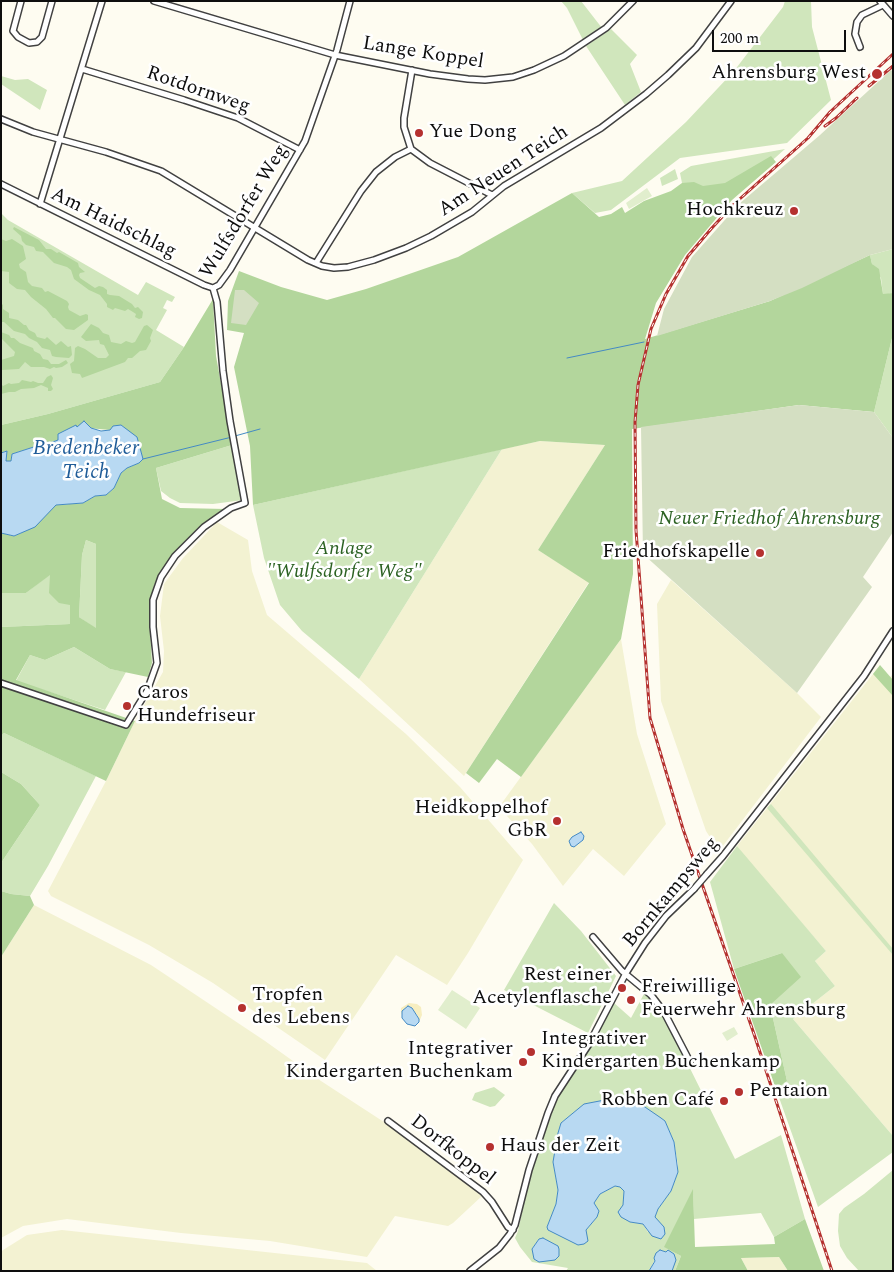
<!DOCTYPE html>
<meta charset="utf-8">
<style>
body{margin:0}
#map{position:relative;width:894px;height:1272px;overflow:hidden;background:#fefcf1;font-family:Spectral,serif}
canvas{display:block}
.frame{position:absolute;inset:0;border:2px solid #0e0e0e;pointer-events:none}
.scale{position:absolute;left:712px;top:30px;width:134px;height:22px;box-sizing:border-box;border:2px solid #0e0e0e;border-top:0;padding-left:6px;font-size:15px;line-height:18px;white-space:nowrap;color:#0e0e0e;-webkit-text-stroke:4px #fff;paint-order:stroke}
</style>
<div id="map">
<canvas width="894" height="1272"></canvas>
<div class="frame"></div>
<div class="scale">200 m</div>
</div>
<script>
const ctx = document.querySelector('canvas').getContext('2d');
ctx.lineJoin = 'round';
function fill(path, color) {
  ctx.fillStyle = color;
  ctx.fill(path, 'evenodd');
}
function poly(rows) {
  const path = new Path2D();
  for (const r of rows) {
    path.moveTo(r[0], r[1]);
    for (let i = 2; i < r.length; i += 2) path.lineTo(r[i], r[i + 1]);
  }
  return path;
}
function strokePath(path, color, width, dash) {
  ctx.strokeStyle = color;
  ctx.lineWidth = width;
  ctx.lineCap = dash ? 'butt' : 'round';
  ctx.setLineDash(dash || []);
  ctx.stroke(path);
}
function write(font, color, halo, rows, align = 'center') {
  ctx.font = font + ' Spectral,serif';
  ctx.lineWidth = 5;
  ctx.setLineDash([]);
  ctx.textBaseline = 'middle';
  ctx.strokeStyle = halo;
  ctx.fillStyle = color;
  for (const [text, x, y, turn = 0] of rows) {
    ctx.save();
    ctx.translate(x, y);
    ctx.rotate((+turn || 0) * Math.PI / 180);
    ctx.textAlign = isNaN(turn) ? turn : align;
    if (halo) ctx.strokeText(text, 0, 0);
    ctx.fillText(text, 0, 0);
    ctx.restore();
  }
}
const farmland = poly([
 [540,441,605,445,538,550,589,582,464,776,359,679,502,449],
 [217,522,248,540,252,571,267,615,406,734,460,787,523,860,468,953,447,985,396,955,325,1060,213,983,149,945,51,896,48,891,106,781,135,721,163,672,164,651,160,616,164,584,183,558],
 [671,580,797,693,821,717,719,851,706,831,661,701,657,604],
 [621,639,637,734,666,824,624,876,593,849,563,886,532,844,499,807],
 [877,669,888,679,893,674,893,1136,793,1019,835,986,815,961,826,951,746,859,737,846],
 [34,905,151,965,265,1041,321,1081,387,1124,482,1196,453,1223,448,1226,395,1216,367,1257,270,1241,181,1233,67,1219,23,1226,1,1238,1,957],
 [62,1230,367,1263,377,1271,1,1271,1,1252,3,1250,27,1235],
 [779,1257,788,1271,748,1271,741,1258]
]);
const green = poly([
 [561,1,581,1,602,28,583,40,567,8],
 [785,1,811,1,812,27,831,100,787,143,680,158,611,210,595,213,572,193,622,181,686,122,734,71,783,7],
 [611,29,637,55,630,64,641,92,625,105,586,46],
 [1,76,15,80,28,79,47,90,40,110,1,84],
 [785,149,729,199,684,193,680,173,691,166],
 [675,169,678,179,662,186,660,178],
 [1,213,8,220,138,295,146,282,175,297,172,302,167,300,163,308,167,310,156,330,184,347,160,382,48,414,1,425],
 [893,249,893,293,883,295,881,278,872,264,870,255],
 [893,334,893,438,874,412],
 [232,445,243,500,213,504,180,503,170,498,161,491,156,468],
 [502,449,359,679,302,631,280,605,264,558,253,505],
 [86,540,96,544,96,629,79,617,82,555],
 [50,574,70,605,70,624,1,627,1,593,26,593],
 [74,647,110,669,126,672,105,710,16,681,30,655,45,660],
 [4,733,96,776,48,866,30,896,11,894,1,891,1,863,40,805,21,784,1,772,1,736],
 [771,804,893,949,893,955,767,808],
 [737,846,826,951,815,961,835,986,793,1019,893,1136,893,1152,818,1207,776,1089,787,1081,770,1005,782,953,734,969,710,882],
 [554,903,581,931,616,976,588,1033,504,990],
 [645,992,666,1020,735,1159,781,1135,805,1219,774,1237,761,1213,694,1219,693,1191,665,1247,681,1256,675,1271,672,1271,673,1266,666,1252,660,1250,649,1271,566,1271,568,1268,532,1262,520,1247,515,1238,518,1231,531,1170,557,1096,587,1053,613,1002,631,1018],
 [615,1098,665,1121,674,1142,678,1165,678,1172,671,1191,658,1209,648,1232,643,1224,630,1222,623,1205,624,1191,620,1187,615,1186,600,1194,594,1203,599,1211,597,1217,586,1230,586,1234,547,1227,556,1204,558,1190,553,1162,561,1123,585,1104],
 [539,1239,552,1243,559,1249,532,1249],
 [494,1087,505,1095,495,1106,490,1107,472,1100,475,1093],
 [893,1170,893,1271,859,1271,847,1258,840,1246,838,1231,839,1214,844,1208,864,1194]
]);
const forest = poly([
 [771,156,776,162,732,200,685,255,656,303,645,339,770,301,870,255,872,264,879,269,883,294,893,293,893,334,874,412,799,405,632,429,633,574,621,639,521,777,497,759,479,783,466,773,589,583,538,550,605,445,540,441,253,505,250,446,234,367,244,333,227,330,228,301,239,271,281,287,327,300,366,289,458,257,572,193,599,217,611,214,622,207,625,213,644,201,671,191,682,183,694,182,703,186,725,183],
 [14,227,39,240,46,249,51,249,57,253,59,252,78,263,79,267,85,272,80,273,79,275,80,278,95,288,99,286,103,287,107,290,107,294,110,295,119,296,132,304,135,308,138,307,143,312,142,318,139,319,135,317,136,314,133,312,128,309,125,311,115,308,113,310,107,307,107,304,100,295,89,290,74,279,71,270,67,267,54,263,43,252,36,251,34,247,26,245,22,241,21,236,13,229],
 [1,239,6,241,12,239,23,246,26,259,19,264,20,268,26,272,28,282,32,286,42,288,45,292,48,291,67,301,69,304,68,307,69,310,80,316,86,314,88,315,88,320,74,330,66,329,55,318,53,318,46,309,31,297,25,290,17,289,9,283,9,272,1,271],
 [213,299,216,356,232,445,156,468,162,499,180,508,226,509,171,556,154,585,150,630,152,663,148,677,110,669,74,647,45,660,30,655,16,680,135,721,106,781,4,733,1,736,1,627,70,624,70,605,59,603,49,593,50,575,26,593,1,593,1,533,14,536,21,533,56,505,83,503,95,496,106,495,114,488,121,473,127,468,139,463,128,431,121,425,110,430,77,427,58,440,50,443,49,442,12,454,11,461,6,461,6,451,1,453,1,425,48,414,160,382,184,347],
 [86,540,96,544,96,628,79,617,82,555],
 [1,303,3,305,3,309,9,313,9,318,18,320,24,325,26,325,29,330,35,333,37,337,45,339,47,337,56,345,61,341,68,347,71,346,72,355,69,358,56,357,52,356,50,350,42,348,37,342,29,338,25,334,14,331,4,322,1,322],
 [91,324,99,328,103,333,109,335,111,342,121,344,126,341,132,343,135,342,144,326,147,325,153,330,150,338,151,341,146,350,140,351,132,358,128,358,125,362,82,378,80,374,72,373,70,364,74,361,75,348,78,346,85,349,98,358,106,358,109,355,104,345,100,344,99,340,86,341,81,337],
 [1,332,9,335,11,338,14,338,20,343,33,348,34,351,40,354,43,359,48,360,51,364,59,364,66,360,68,363,62,367,56,368,54,367,50,369,44,367,31,367,25,362,19,369,2,370,1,360,14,356,15,352,1,338],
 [51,375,53,378,51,385,53,389,51,391,48,391,48,388,41,385,34,388,21,389,15,392,9,392,1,394,1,384,3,386,9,383,11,384,19,383,22,380,31,382,33,381,38,383,43,383,47,377],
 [880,665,893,680,893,696,873,674],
 [1,772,21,784,40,805,1,863],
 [1,891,11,894,30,896,34,905,1,957],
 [782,953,801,977,770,1005,787,1081,776,1089,734,969],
 [693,1189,695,1247,775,1244,774,1237,805,1219,824,1271,788,1271,779,1257,741,1258,748,1271,675,1271,681,1256,664,1247]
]);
const sand = poly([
 [409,1003,417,1004,421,1007,422,1015,419,1022,418,1016,410,1007,402,1011,401,1015,401,1008]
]);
const cemetery = poly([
 [891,70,893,72,893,249,870,255,802,288,770,301,657,336,664,309,692,257,739,204,820,135],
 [235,290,244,290,259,303,246,325,231,323],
 [799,405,874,412,893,438,893,532,863,577,872,587,797,693,643,554,641,427]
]);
const pitch = poly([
 [647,188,652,196,629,209,626,203],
 [452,990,480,1008,466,1029,438,1010],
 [734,1027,738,1034,727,1041,722,1033]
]);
const water = poly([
 [84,421,91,428,101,431,110,430,113,426,121,425,137,437,143,459,139,463,127,468,121,473,114,488,106,495,95,496,83,503,56,505,35,527,14,536,1,533,1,453,7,451,6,461,11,461,12,454,49,442,50,443,58,440,58,434,76,425,77,427,84,421],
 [581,832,584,836,583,840,574,847,571,846,569,841,572,837,581,832],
 [408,1006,412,1008,419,1019,419,1022,415,1026,407,1024,402,1018,402,1011,408,1006],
 [615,1098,631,1100,642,1105,661,1118,665,1121,674,1142,678,1172,671,1191,658,1209,655,1217,664,1227,665,1234,661,1239,652,1236,643,1224,630,1222,621,1217,618,1212,623,1205,624,1191,620,1187,615,1186,600,1194,594,1203,599,1211,597,1217,586,1230,588,1241,584,1244,578,1245,548,1230,547,1227,556,1204,558,1190,553,1162,558,1133,561,1123,584,1104,615,1098],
 [543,1238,558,1246,559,1249,559,1256,555,1260,539,1262,534,1259,532,1249,539,1239,543,1238],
 [660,1250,666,1252,668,1250,674,1254,676,1260,672,1271,649,1271,655,1261,654,1258,656,1253,660,1250]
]);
const stream = poly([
 [567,358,644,342],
 [235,436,260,429],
 [143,459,232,437]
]);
const minor = poly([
 [21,1,13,31,18,37,29,43,37,42,42,37,52,1],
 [154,1,335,55,430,74,468,79,485,80,513,77,534,70,564,56,606,28,633,1],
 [880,1,893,16],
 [860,47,855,34,857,22,862,15,883,5],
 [82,69,184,100,238,118,300,150],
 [412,70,404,118,404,127,411,149,430,163,492,195],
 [1,119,33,132,106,152,161,171,308,260,322,266,334,268,348,267,374,260,406,248,431,236,472,212,504,186,601,128,646,94,668,75,696,48,731,1],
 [1,184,204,285,213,288],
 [40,204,102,1],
 [316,263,361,191,376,172,395,157,411,149],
 [213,288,219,285,230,270,305,141,337,50,350,1],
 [1,683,126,725,147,691,157,663,153,627,153,600,161,577,175,556,204,527,231,508,245,503,230,421,223,371,217,302,213,288],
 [707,874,723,856,864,676,893,631],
 [593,937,622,971,651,995,664,1012,690,1062],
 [388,1121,483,1192,492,1202,508,1227,513,1230],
 [470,1271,499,1248,510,1234,515,1225,529,1170,548,1113,555,1096,589,1044,626,973,645,943,666,916,694,889]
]);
const rail = poly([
 [869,86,893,66],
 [825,126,836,118,857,98],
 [832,1271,754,1034,683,829,650,718,636,530,635,422,638,385,651,329,666,294,688,256,711,229,733,205,808,138,830,112,893,54]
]);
const minorBridge = poly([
 [694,889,707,874]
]);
const markers = [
 [877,74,6,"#b5312f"],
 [419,133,5,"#b5312f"],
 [794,211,5,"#b5312f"],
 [760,553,5,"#b5312f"],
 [127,706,5,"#b5312f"],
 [557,821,5,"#b5312f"],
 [622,988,5,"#b5312f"],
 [631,1000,5,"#b5312f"],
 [242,1008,5,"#b5312f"],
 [531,1052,5,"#b5312f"],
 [523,1062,5,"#b5312f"],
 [739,1092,5,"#b5312f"],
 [724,1101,5,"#b5312f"],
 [490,1147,5,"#b5312f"]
];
const streetNames = [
 ["Lange Koppel",423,54,9],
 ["Rotdornweg",198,91,19],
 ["Am Neuen Teich",504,172,-33],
 ["Wulfsdorfer Weg",245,212,-59],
 ["Am Haidschlag",113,224,26],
 ["Bornkampsweg",672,893,-50],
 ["Dorfkoppel",452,1151,38]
];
const poiNames = [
 ["Ahrensburg West",866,74],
 ["Yue Dong",429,133,"left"],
 ["Hochkreuz",784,211],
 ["Friedhofskapelle",750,553],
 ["Caros",137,694,"left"],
 ["Hundefriseur",137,717,"left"],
 ["Heidkoppelhof",547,809],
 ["GbR",547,832],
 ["Rest einer",612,976],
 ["Acetylenflasche",612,999],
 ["Freiwillige",641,988,"left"],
 ["Feuerwehr Ahrensburg",641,1011,"left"],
 ["Tropfen",252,996,"left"],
 ["des Lebens",252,1019,"left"],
 ["Integrativer",541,1040,"left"],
 ["Kindergarten Buchenkamp",541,1063,"left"],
 ["Integrativer",513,1050],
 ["Kindergarten Buchenkam",513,1073],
 ["Pentaion",749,1092,"left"],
 ["Robben Café",714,1101],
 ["Haus der Zeit",500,1147,"left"]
];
const parkNames = [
 ["Neuer Friedhof Ahrensburg",769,520],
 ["Anlage",344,550],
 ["\"Wulfsdorfer Weg\"",344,573]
];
const waterNames = [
 ["Bredenbeker",86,450],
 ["Teich",86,474]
];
fill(farmland, '#f3f2d2');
fill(green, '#d0e6bc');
fill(forest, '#b3d69c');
fill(sand, '#f7eec0');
fill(cemetery, '#d4dfc2');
fill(pitch, '#e1eecd');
fill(water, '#b8d9f2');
strokePath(water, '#448ac4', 1);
strokePath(stream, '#448ac4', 1);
strokePath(minor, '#414141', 8);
strokePath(minor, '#fff', 5);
strokePath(rail, '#b5312f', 3);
strokePath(rail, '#fff', 1, [4]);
strokePath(minorBridge, '#414141', 8, []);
strokePath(minorBridge, '#fff', 5);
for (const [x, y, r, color] of markers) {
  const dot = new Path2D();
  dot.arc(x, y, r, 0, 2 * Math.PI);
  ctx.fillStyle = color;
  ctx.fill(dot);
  strokePath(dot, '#fff', 2);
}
write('20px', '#0e0e0e', '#fff', streetNames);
write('20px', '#0e0e0e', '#fff', poiNames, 'right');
write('italic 20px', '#2c6223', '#fff', parkNames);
write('italic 21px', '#1f5c98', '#fff', waterNames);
</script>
